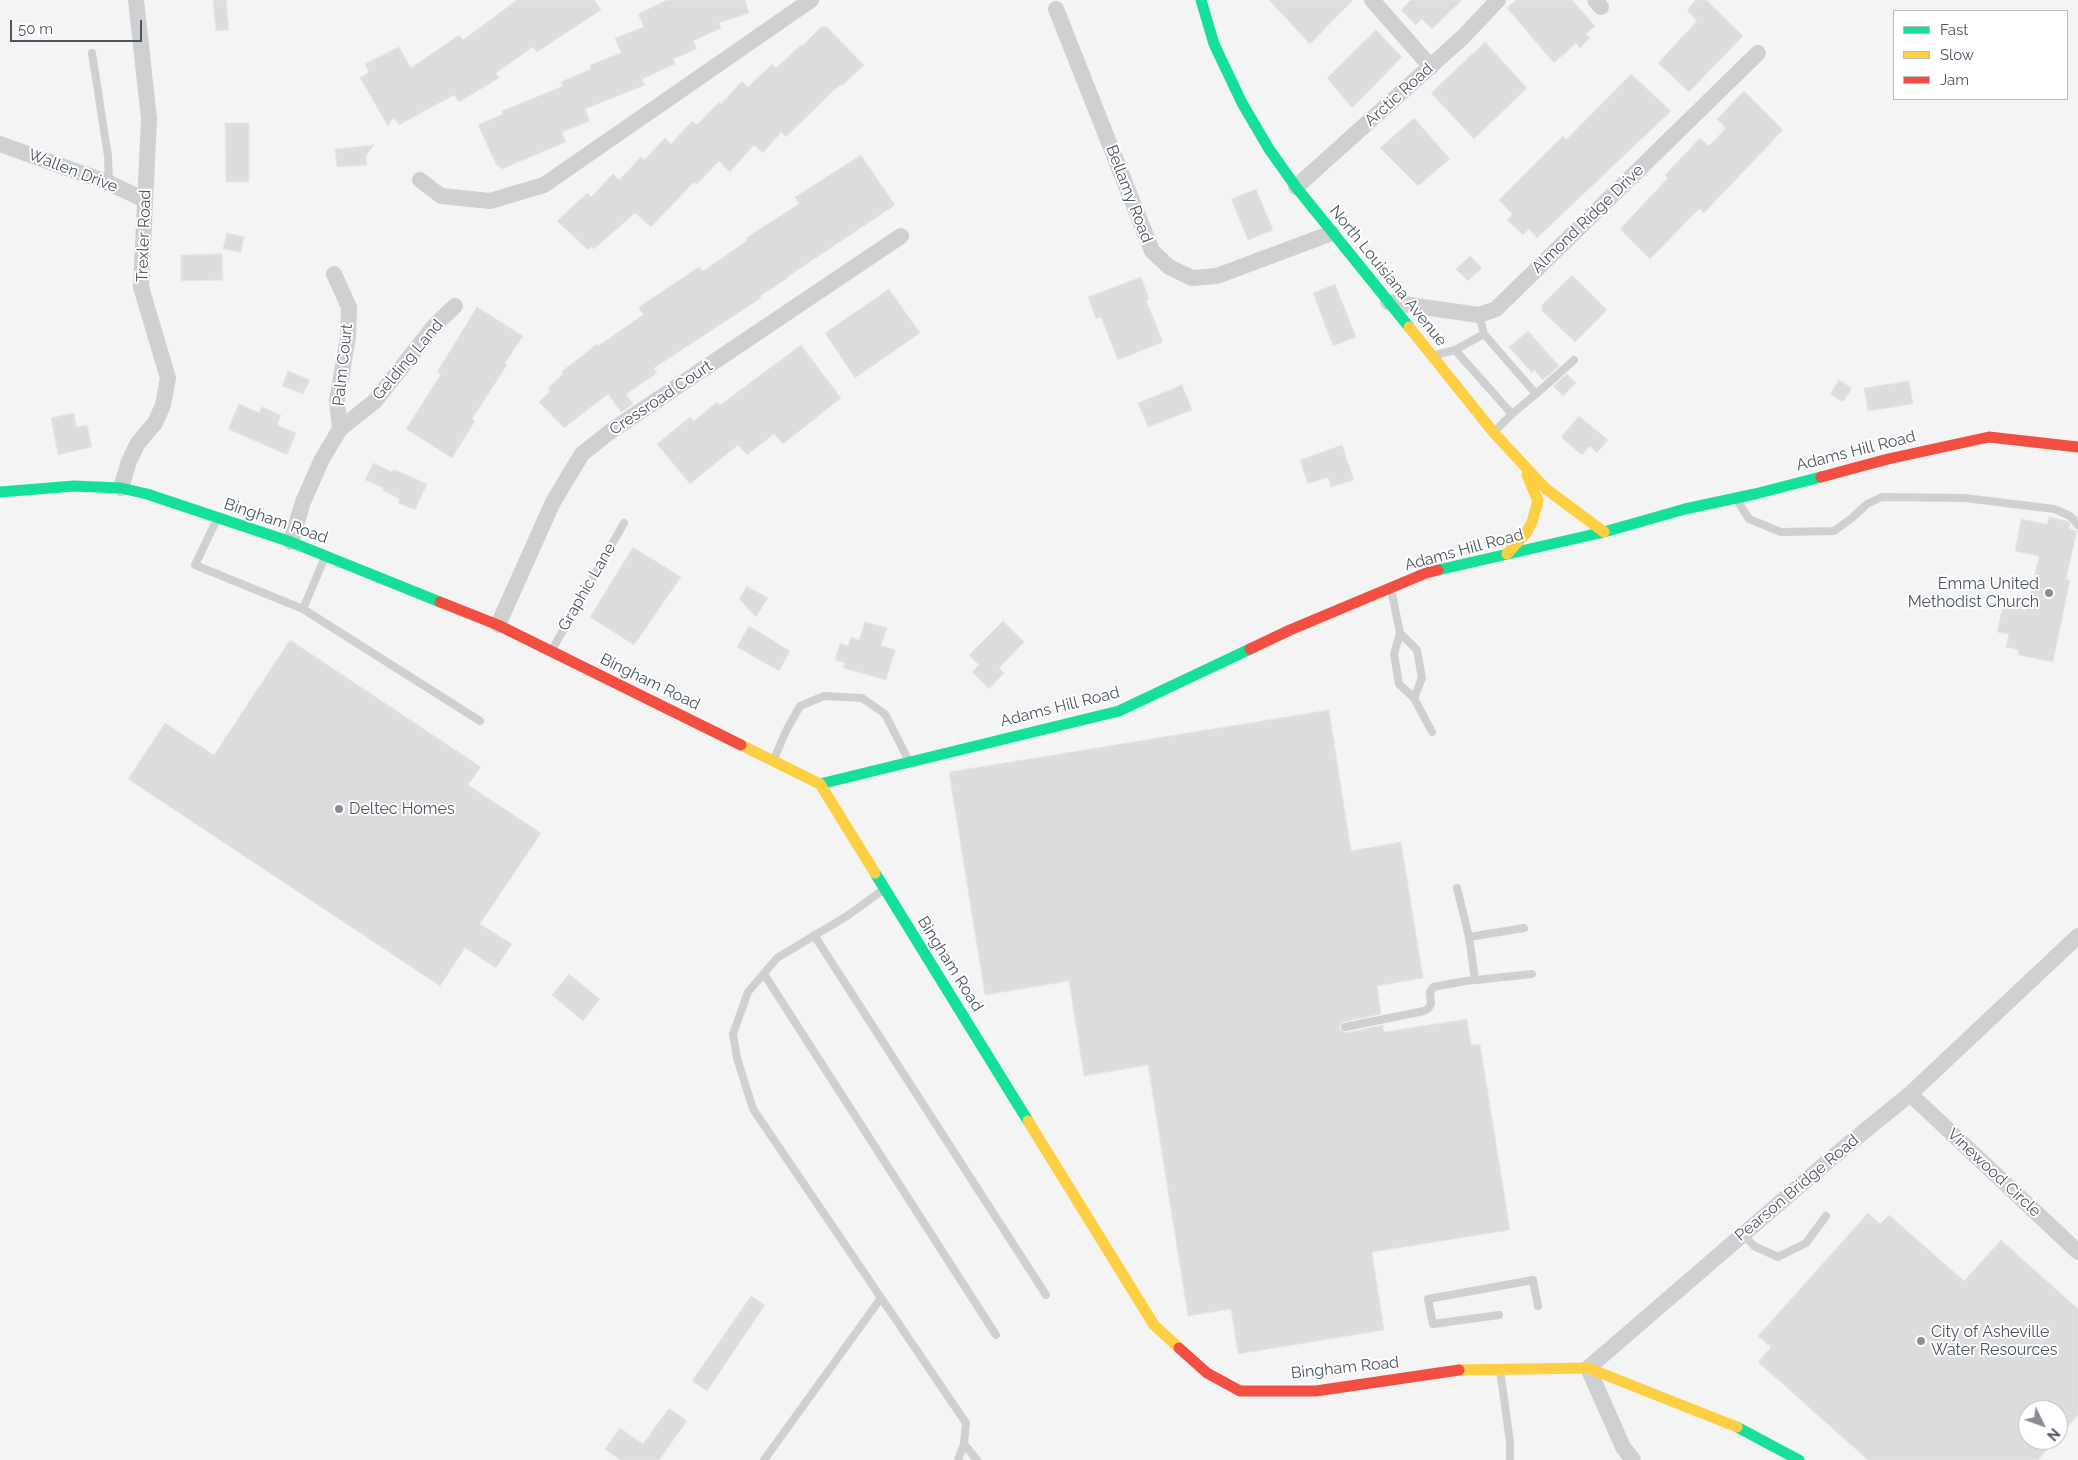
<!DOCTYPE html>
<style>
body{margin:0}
#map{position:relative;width:2078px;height:1460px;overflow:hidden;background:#f4f4f4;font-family:Raleway,sans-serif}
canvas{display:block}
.legend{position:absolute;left:1893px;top:10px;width:175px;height:90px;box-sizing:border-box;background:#fff;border:1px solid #b7bbc0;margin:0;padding:6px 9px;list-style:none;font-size:15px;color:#4a5661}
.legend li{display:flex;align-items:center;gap:10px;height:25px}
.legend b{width:25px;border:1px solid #b7bbc0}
.north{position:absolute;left:2018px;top:1400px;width:50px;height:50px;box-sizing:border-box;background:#fff;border:1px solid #b7bbc0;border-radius:50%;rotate:132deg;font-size:14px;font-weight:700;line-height:20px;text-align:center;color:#4a5661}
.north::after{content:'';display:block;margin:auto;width:18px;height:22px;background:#868d94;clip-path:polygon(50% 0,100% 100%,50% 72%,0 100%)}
.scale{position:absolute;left:10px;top:20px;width:132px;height:22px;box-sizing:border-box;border:2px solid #4a5661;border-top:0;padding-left:6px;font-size:15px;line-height:18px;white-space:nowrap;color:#4a5661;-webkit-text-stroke:4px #fff;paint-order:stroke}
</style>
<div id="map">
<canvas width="2078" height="1460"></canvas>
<ul class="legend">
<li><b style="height:6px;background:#16e098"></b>Fast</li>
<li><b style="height:6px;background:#ffcf43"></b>Slow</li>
<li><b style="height:6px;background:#f24e42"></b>Jam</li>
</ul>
<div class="north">N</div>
<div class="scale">50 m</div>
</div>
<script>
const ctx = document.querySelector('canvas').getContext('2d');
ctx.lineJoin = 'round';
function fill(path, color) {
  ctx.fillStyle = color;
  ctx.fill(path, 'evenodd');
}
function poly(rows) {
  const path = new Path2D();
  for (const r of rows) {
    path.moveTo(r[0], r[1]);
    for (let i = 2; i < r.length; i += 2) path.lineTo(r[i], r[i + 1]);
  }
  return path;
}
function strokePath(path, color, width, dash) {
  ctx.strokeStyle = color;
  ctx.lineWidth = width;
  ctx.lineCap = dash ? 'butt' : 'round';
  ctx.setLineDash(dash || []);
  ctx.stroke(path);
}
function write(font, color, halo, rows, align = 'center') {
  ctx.font = font + ' Raleway,sans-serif';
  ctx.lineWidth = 4;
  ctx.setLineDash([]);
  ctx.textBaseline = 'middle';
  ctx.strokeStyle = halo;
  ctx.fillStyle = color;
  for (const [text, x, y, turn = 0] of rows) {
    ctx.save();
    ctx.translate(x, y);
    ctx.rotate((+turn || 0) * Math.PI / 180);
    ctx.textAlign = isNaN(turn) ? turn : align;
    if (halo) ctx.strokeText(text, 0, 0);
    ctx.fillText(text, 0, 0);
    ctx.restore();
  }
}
const building = poly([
 [213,0,226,0,229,30,216,31,213,0],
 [517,0,594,0,601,10,537,52,533,47,496,73,499,78,459,102,454,95,399,125,394,117,388,126,360,78,369,72,365,64,399,47,411,68,459,35,463,40,517,0],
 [667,0,745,0,749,13,719,23,721,28,693,41,697,49,673,59,675,64,642,79,645,85,585,109,590,121,562,132,566,142,502,169,496,164,478,125,503,114,502,111,563,86,561,82,591,69,590,65,621,53,615,38,644,27,638,14,667,0],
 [1269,0,1353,0,1310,44,1269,0],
 [1411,0,1462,0,1432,29,1422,19,1416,25,1401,10,1411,0],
 [1516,0,1572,0,1595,26,1586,34,1590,38,1580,48,1576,43,1554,63,1507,8,1516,0],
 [1696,0,1706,0,1743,36,1689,92,1658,63,1697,21,1687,10,1696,0],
 [821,27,827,27,864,65,842,86,840,85,831,93,786,137,781,132,763,153,754,145,730,172,719,161,697,184,694,182,651,227,635,213,594,249,591,247,588,250,557,221,587,193,591,197,613,174,619,180,641,157,644,160,665,138,671,144,692,121,697,125,719,102,721,104,742,81,748,87,772,64,776,68,801,45,802,46,821,27],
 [1376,30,1402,57,1352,108,1327,78,1376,30],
 [1485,42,1527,88,1474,139,1431,93,1485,42],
 [1631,74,1671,111,1537,238,1529,229,1523,235,1507,220,1512,214,1499,200,1563,136,1566,140,1631,74],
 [1744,91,1783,130,1704,213,1699,209,1650,259,1620,229,1668,178,1665,175,1700,138,1709,146,1726,128,1717,119,1744,91],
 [1414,118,1450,159,1418,186,1380,148,1414,118],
 [225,123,249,123,249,182,226,182,225,123],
 [374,145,366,156,367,165,337,167,335,149,374,145],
 [861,155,895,205,787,277,788,278,760,296,761,298,654,368,657,373,626,394,633,404,621,412,608,394,564,428,539,402,550,391,548,388,563,374,561,372,597,344,598,346,643,315,639,307,699,267,703,271,748,240,746,238,799,204,795,197,861,155],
 [1256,189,1273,230,1248,240,1231,199,1256,189],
 [227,233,244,237,241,252,223,249,227,233],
 [222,254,223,280,181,281,181,255,222,254],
 [1470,256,1482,268,1468,281,1456,269,1470,256],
 [1572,275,1607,310,1575,342,1542,311,1542,305,1572,275],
 [1141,277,1149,299,1146,300,1163,342,1118,360,1101,317,1096,319,1088,297,1141,277],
 [1335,284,1356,337,1333,346,1313,293,1335,284],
 [889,289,920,333,855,378,825,333,889,289],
 [477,307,523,336,505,363,507,365,472,419,475,421,452,458,406,429,441,374,437,372,477,307],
 [1528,331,1559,366,1543,380,1534,370,1532,373,1509,347,1528,331],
 [801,345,841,398,783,444,774,434,747,455,738,445,690,484,657,444,690,417,694,421,717,402,720,405,801,345],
 [288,371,310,380,303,394,282,386,288,371],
 [1567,374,1576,383,1563,396,1553,386,1567,374],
 [1839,380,1852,388,1843,402,1830,394,1839,380],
 [1909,381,1913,404,1868,411,1864,388,1909,381],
 [1182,385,1192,410,1148,427,1138,403,1182,385],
 [239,404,259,413,262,407,281,415,277,425,296,433,287,455,228,429,239,404],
 [74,413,76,427,87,425,92,447,58,455,51,418,74,413],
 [1579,416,1608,440,1597,453,1590,446,1582,455,1561,437,1579,416],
 [1342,445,1354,480,1331,487,1328,477,1308,484,1300,460,1342,445],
 [373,463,392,472,393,469,427,484,415,510,398,503,400,499,383,491,384,488,365,480,373,463],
 [2049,517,2067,521,2070,524,2069,529,2077,531,2066,579,2070,580,2053,662,2018,655,2019,650,2006,647,2009,634,1997,632,2003,605,2027,610,2039,556,2015,551,2021,519,2047,524,2049,517],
 [633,547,681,577,634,645,590,617,633,547],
 [747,586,768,598,756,617,739,599,747,586],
 [1003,621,1024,642,999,668,1004,673,989,689,972,672,979,665,969,655,1003,621],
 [865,622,887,628,881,645,895,650,886,680,843,668,845,663,835,660,840,643,848,646,851,637,859,640,865,622],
 [749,626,790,651,779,671,737,647,749,626],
 [290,640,481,767,468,785,541,833,480,924,512,944,496,968,465,948,440,986,128,779,165,723,214,755,290,640],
 [1329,710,1351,851,1401,842,1423,978,1377,986,1381,1014,1343,1022,1340,1025,1340,1029,1346,1033,1383,1025,1384,1032,1467,1019,1471,1045,1480,1044,1510,1230,1372,1252,1384,1330,1238,1354,1231,1309,1188,1316,1148,1065,1084,1076,1069,981,985,995,949,772,1329,710],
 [569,974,600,999,583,1021,552,995,569,974],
 [1868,1213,1880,1224,1889,1215,1964,1281,2001,1240,2078,1309,2078,1415,2058,1438,2058,1410,2028,1410,2028,1440,2056,1440,2038,1460,1868,1460,1758,1362,1771,1347,1758,1336,1868,1213],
 [751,1296,765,1305,707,1391,692,1381,751,1296],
 [669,1408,687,1421,659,1460,620,1460,605,1449,620,1428,643,1444,669,1408]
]);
const lane = poly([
 [92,53,108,156,109,183],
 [1484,334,1536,394,1512,414,1495,431],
 [1455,350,1512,414],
 [1435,355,1455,350,1484,334,1479,315],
 [1536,394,1574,360],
 [1737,500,1749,519,1781,532,1834,531,1852,518,1867,504,1882,497,1965,498,2054,509,2070,516,2078,525],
 [217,519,195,565,303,609,325,557],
 [1391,589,1400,633,1394,654,1399,684,1414,698,1422,678,1417,650,1400,633],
 [303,609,480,721],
 [552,650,624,523],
 [1414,698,1432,732],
 [774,759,786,731,800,706,824,696,862,698,885,714,909,761],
 [1457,888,1469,937,1524,928],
 [883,890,847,916,777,958,748,992,733,1034,737,1058,753,1109,966,1423,964,1444,958,1460],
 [814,935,1046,1295],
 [1469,937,1475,980],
 [764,974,996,1335],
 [1345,1027,1424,1011,1428,1009,1431,1004,1430,992,1433,987,1466,981,1532,974],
 [1743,1234,1754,1246,1778,1257,1806,1243,1826,1216],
 [1499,1315,1433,1324,1428,1299,1533,1280,1538,1306],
 [1500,1370,1510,1442,1510,1460],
 [964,1444,977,1460],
 [764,1460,881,1298]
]);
const street = poly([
 [1372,0,1431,67],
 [1595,0,1601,7],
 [1056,9,1152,251,1169,267,1192,278,1217,276,1332,233],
 [0,144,109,183,145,200],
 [420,180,441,196,490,201,544,185,811,0],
 [1296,187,1463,37,1498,0],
 [334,274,349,307,348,337,337,401,340,429],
 [1388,302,1479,315,1496,309,1758,53],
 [121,488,129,461,138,443,155,423,163,405,168,378,141,287,149,119,136,0],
 [291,542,303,502,322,459,340,429,375,401,435,325,455,306],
 [498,625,553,502,582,454,611,431,901,236],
 [1910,1094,2078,1252],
 [1633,1460,1623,1447,1588,1368,1834,1156,1910,1094,2078,936]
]);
const fast = poly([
 [1201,0,1214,44,1242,103,1269,149,1296,187,1409,327],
 [0,492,74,486,121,488,147,494,291,542,440,602],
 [1438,570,1604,532,1685,509,1755,494,1821,477],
 [820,784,1119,711,1250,649],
 [875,873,1028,1121],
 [1737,1427,1799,1460]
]);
const slow = poly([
 [1409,327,1494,433,1546,489,1604,532],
 [1507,554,1526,533,1532,522,1538,501,1527,475],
 [741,745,820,784,875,873],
 [1028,1121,1154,1325,1179,1348],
 [1459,1370,1588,1368,1737,1427]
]);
const jam = poly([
 [1821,477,1888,459,1989,437,2078,447],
 [440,602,498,625,741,745],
 [1250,649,1290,630,1426,573,1438,570],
 [1179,1348,1207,1373,1240,1391,1316,1391,1459,1370]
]);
const markers = [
 [2049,593,5,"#868d94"],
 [339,809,5,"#868d94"],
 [1921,1341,5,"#868d94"]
];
const streetNames = [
 ["Arctic Road",1399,95,-42],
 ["Wallen Drive",73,171,21],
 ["Bellamy Road",1129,194,69],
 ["Almond Ridge Drive",1588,219,-44],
 ["Trexler Road",144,236,-88],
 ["North Louisiana Avenue",1388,276,51],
 ["Gelding Land",408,360,-50],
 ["Palm Court",343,365,-84],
 ["Cressroad Court",661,398,-34],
 ["Adams Hill Road",1856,451,-14],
 ["Bingham Road",276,521,19],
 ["Adams Hill Road",1464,550,-15],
 ["Graphic Lane",587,587,-60],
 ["Bingham Road",650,682,26],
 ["Adams Hill Road",1060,707,-14],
 ["Bingham Road",950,964,58],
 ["Vinewood Circle",1994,1173,43],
 ["Pearson Bridge Road",1797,1188,-40],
 ["Bingham Road",1345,1368,-6]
];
const poiNames = [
 ["Emma United",2039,584,"right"],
 ["Methodist Church",2039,602,"right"],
 ["Deltec Homes",349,809],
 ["City of Asheville",1931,1332],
 ["Water Resources",1931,1350]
];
fill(building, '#ddddde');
strokePath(building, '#e5e6e7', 1);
strokePath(lane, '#ced0d2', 8);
strokePath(street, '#ced0d2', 16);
strokePath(fast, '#16e098', 11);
strokePath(slow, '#ffcf43', 11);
strokePath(jam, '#f24e42', 11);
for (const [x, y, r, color] of markers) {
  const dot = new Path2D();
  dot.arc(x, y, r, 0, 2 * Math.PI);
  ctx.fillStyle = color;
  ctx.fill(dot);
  strokePath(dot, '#fff', 2);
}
write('16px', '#4a5661', '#fff', streetNames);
write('16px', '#4a5661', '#fff', poiNames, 'left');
</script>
